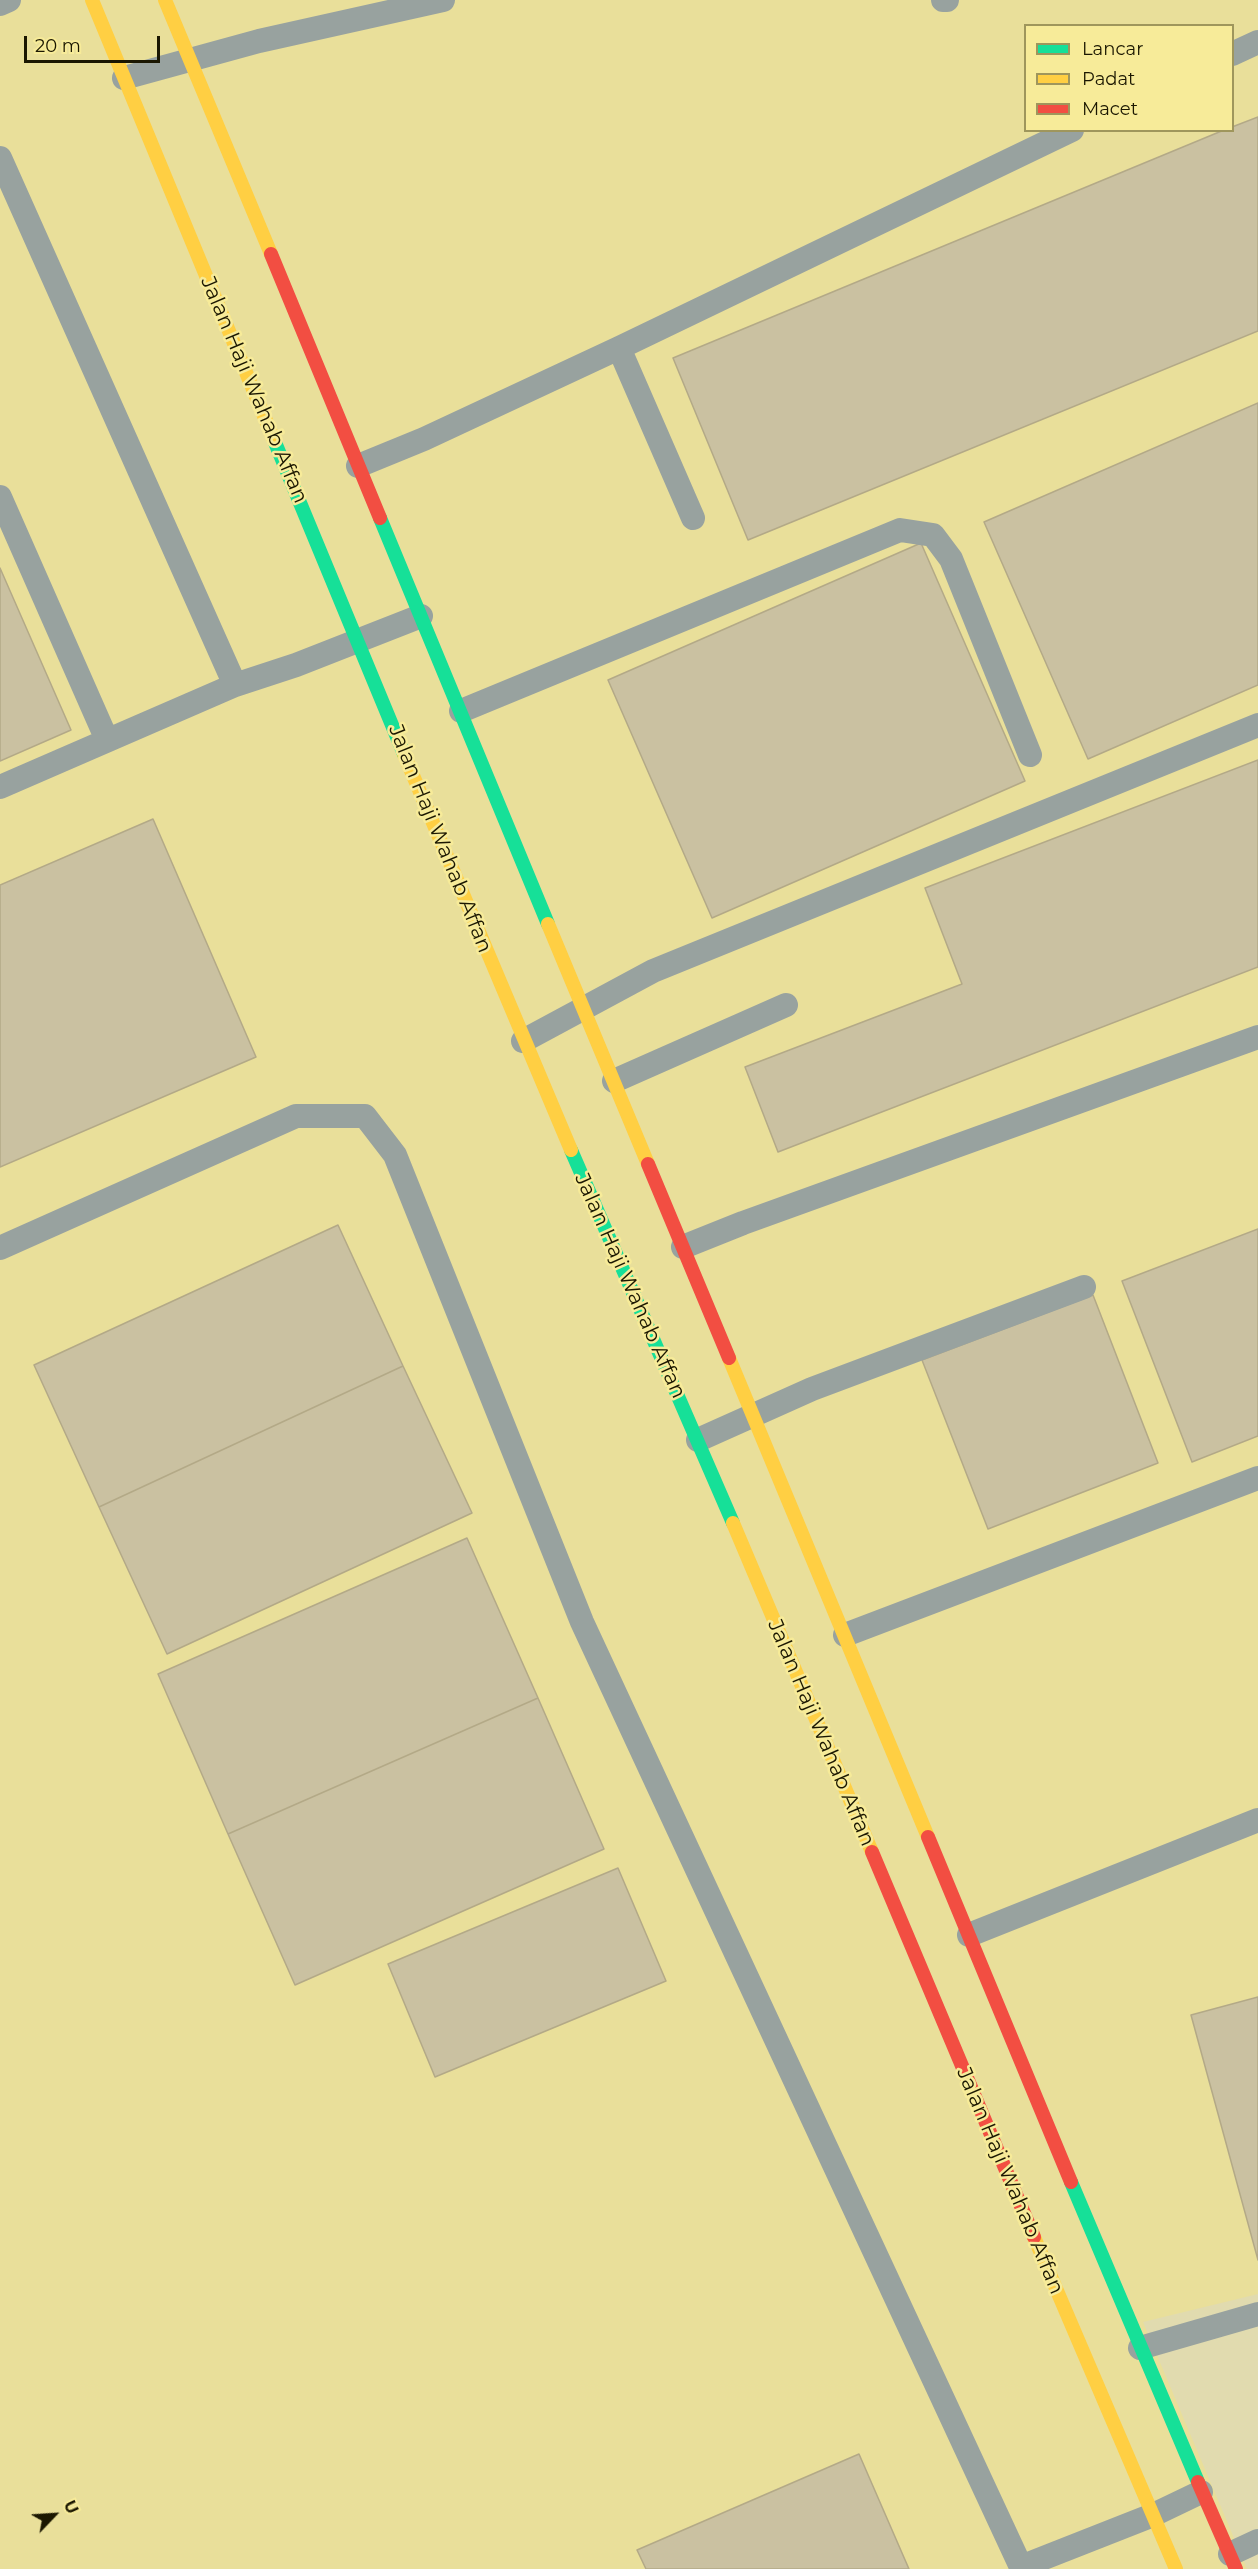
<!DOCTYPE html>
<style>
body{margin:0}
#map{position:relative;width:1258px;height:2569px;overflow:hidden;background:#e1dbaf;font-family:Montserrat,sans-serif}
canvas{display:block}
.legend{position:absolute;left:1024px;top:24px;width:210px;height:108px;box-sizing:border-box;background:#f7eb99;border:2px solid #9f965c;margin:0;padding:8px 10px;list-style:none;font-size:18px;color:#1b1701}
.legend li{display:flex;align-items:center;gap:12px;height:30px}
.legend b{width:30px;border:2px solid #9f965c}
.north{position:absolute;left:24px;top:2485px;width:60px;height:60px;-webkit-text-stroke:4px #f7eb99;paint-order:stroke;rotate:65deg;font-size:16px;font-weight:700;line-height:24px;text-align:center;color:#1b1701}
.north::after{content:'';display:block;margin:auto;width:21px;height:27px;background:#1b1701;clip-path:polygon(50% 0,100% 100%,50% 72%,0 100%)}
.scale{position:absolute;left:24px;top:36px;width:136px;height:27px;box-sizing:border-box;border:3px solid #1b1701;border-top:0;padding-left:8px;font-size:18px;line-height:21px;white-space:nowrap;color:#1b1701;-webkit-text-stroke:4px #f7eb99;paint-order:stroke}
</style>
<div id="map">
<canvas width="1258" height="2569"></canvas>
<ul class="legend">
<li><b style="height:8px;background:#16e098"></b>Lancar</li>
<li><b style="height:8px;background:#ffcf43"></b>Padat</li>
<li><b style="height:8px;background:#f24e42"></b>Macet</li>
</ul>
<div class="north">U</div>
<div class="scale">20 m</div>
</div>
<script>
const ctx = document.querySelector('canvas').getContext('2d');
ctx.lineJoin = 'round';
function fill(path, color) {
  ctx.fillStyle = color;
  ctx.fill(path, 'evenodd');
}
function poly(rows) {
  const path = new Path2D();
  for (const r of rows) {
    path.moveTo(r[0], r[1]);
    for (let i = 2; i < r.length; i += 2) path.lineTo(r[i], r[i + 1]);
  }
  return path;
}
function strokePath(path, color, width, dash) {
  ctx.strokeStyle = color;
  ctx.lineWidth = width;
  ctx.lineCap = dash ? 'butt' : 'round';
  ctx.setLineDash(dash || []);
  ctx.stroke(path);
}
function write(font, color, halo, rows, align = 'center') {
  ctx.font = font + ' Montserrat,sans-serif';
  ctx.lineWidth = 5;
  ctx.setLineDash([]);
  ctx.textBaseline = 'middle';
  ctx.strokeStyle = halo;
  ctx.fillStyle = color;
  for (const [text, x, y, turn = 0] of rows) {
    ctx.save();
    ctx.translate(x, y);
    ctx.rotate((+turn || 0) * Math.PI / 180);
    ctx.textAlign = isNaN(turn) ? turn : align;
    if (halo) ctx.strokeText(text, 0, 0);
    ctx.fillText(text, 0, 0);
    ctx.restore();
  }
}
const built = poly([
 [0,0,1258,0,1258,2294,1143,2322,1247,2569,0,2569],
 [1026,26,1232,26,1232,130,1026,130]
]);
const building = poly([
 [1258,117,1258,331,748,540,673,358,1224,130,1232,130,1232,127,1258,117],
 [1258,403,1258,685,1088,759,984,522,1258,403],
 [921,543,1025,781,712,918,608,680,921,543],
 [0,568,71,730,0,761,0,568],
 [1258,760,1258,967,778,1152,745,1067,962,984,925,888,1258,760],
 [153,819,256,1057,0,1167,0,885,153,819],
 [338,1225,403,1366,99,1507,34,1365,338,1225],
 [1258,1229,1258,1436,1192,1462,1122,1281,1258,1229],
 [1093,1295,1158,1463,988,1529,922,1360,1093,1295],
 [403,1366,472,1513,167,1654,99,1507,403,1366],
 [467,1538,538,1698,228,1834,158,1674,467,1538],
 [538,1698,604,1849,295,1985,228,1834,538,1698],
 [618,1868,666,1981,435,2077,388,1964,618,1868],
 [1258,1997,1258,2260,1191,2015,1258,1997],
 [859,2454,909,2569,646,2569,637,2550,859,2454]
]);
const lane = poly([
 [943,0,947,0],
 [0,4,9,0],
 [1232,54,1258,42],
 [124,78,259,41,443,0],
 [0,158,235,685],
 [619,348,693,518],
 [358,466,424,439,619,348,1072,130],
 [0,497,107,740],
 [461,711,900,530,933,535,951,559,1030,755],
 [0,787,235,685,296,665,421,616],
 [523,1041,653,971,1258,725],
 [614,1081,786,1005],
 [683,1247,743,1223,1258,1037],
 [0,1248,296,1116,365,1116,395,1155,582,1622,1021,2567,1153,2515,1201,2492],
 [698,1440,812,1389,1084,1287],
 [845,1635,1258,1478],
 [969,1935,1258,1820],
 [1140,2348,1258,2314],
 [1230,2554,1258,2541]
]);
const fast = poly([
 [274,440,404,754],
 [380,518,548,924],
 [571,1150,733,1523],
 [1071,2182,1198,2482]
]);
const slow = poly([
 [92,0,274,440],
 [165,0,271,254],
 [404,754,571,1150],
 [548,924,648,1164],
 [729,1358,928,1837],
 [733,1523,872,1852],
 [1034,2237,1176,2569]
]);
const jam = poly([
 [271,254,380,518],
 [648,1164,729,1358],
 [928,1837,1071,2182],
 [872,1852,1034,2237],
 [1198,2482,1236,2569]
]);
const streetNames = [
 ["Jalan Haji Wahab Affan",254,390,67],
 ["Jalan Haji Wahab Affan",440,839,68],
 ["Jalan Haji Wahab Affan",630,1286,66],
 ["Jalan Haji Wahab Affan",821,1733,67],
 ["Jalan Haji Wahab Affan",1010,2181,67]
];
fill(built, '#e9df9a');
fill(building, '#cac1a1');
strokePath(building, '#b3a987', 1.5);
strokePath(lane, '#98a29f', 24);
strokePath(fast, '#16e098', 14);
strokePath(slow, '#ffcf43', 14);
strokePath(jam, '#f24e42', 14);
write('21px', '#1b1701', '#f7eb99', streetNames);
</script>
